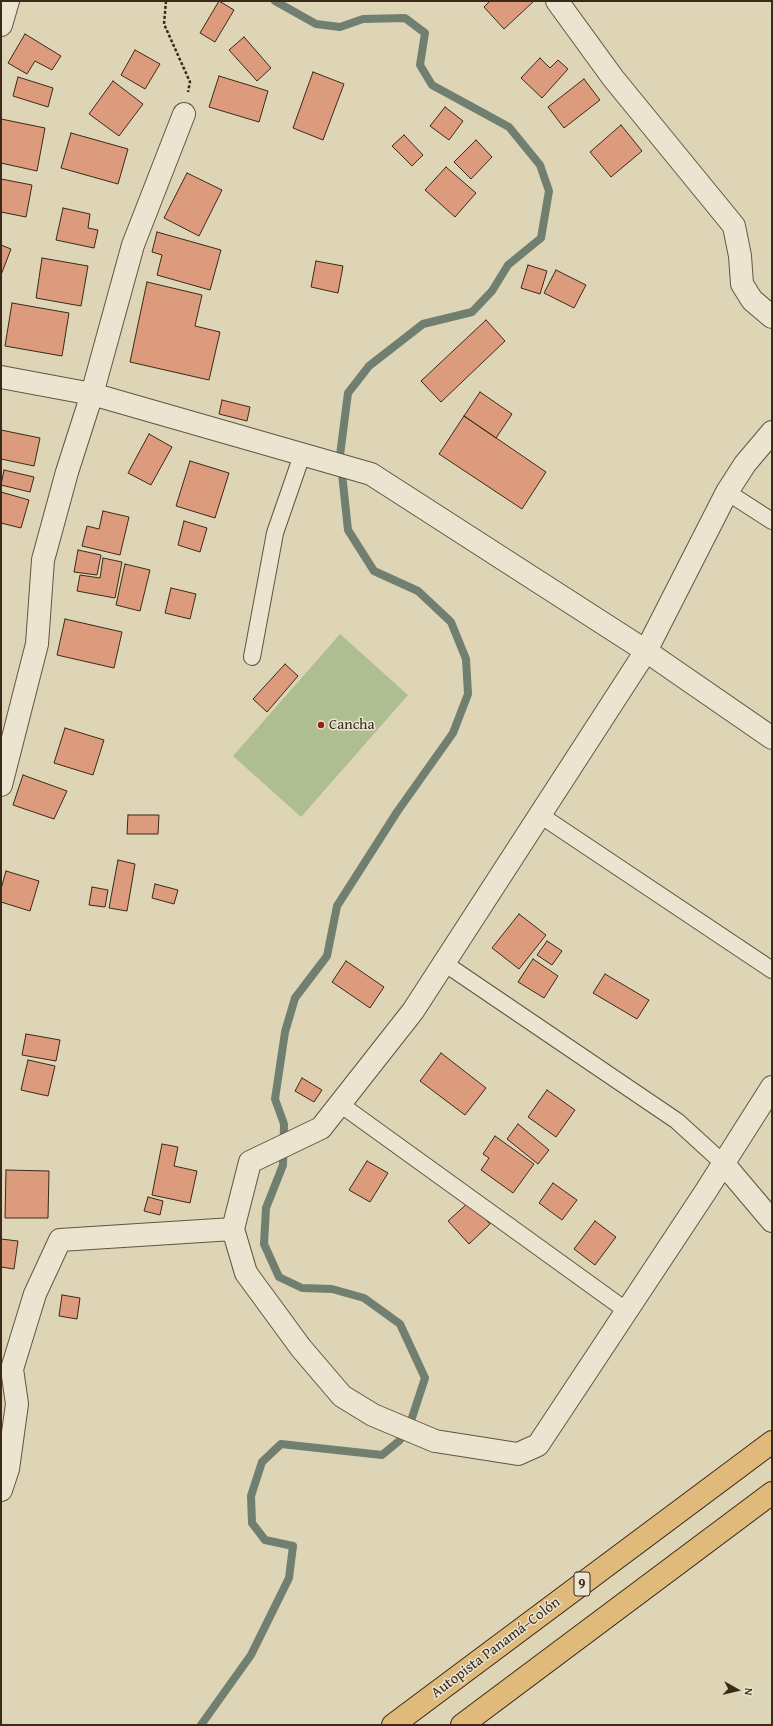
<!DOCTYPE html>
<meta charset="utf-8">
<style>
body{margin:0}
#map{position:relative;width:773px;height:1726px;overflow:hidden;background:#ded5b6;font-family:"Gentium Book Plus",serif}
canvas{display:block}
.frame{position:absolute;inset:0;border:2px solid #3b2919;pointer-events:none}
.north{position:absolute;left:717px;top:1670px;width:40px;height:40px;-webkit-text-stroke:3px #eae4d0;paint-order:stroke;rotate:98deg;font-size:11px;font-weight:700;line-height:16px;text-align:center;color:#3b2919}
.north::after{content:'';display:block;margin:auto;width:14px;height:18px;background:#3b2919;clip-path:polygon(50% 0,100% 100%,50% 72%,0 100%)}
</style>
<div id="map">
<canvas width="773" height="1726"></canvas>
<div class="frame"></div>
<div class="north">N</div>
</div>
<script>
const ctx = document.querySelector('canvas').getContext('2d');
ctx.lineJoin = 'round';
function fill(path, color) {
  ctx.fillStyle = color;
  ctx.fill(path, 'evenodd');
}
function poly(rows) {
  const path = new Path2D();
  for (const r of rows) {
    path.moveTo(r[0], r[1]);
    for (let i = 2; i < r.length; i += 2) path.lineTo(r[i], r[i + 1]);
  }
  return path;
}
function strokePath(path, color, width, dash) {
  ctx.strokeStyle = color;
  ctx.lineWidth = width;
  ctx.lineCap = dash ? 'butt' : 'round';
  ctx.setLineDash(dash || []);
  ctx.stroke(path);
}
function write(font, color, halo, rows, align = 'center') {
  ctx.font = font + ' "Gentium Book Plus",serif';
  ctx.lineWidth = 3;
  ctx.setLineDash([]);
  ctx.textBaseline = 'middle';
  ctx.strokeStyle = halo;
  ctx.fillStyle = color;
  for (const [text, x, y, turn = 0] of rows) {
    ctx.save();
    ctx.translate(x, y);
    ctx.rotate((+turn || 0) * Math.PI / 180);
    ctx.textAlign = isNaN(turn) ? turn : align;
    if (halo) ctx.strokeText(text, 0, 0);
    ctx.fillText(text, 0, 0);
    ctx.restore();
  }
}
const green = poly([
 [340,634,408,695,301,817,233,756]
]);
const stream = poly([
 [201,1725,251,1655,289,1578,293,1546,265,1540,252,1523,251,1496,262,1462,281,1444,382,1455,399,1441,408,1430,425,1378,400,1324,364,1298,332,1289,302,1288,279,1277,264,1244,266,1208,283,1165,284,1124,275,1099,285,1032,295,998,327,956,337,906,397,812,453,733,468,694,466,659,451,622,418,591,374,571,348,530,340,455,348,393,369,366,423,324,472,312,492,291,508,265,541,238,549,191,540,165,509,127,432,85,420,65,425,33,405,18,363,19,340,27,316,24,275,1]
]);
const building = poly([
 [219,1,234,10,215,42,200,33,219,1],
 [490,1,534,1,504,29,484,7,490,1],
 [25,34,61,56,52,70,35,61,27,74,8,63,25,34],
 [244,37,271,68,257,81,229,50,244,37],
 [135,50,160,64,145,89,121,75,135,50],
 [540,58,550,68,558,60,568,69,542,98,521,78,540,58],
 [313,72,344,84,323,140,293,128,313,72],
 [219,76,268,91,259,122,209,107,219,76],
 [18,77,53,88,48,107,13,96,18,77],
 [584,79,600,100,564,128,548,107,584,79],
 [113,81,143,104,119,136,89,114,113,81],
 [445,107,463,121,449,140,430,126,445,107],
 [1,119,45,128,37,171,1,163,1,119],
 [621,125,642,151,611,177,590,152,621,125],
 [71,133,128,149,118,184,61,168,71,133],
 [404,135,423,155,412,166,392,146,404,135],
 [476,140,492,157,471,179,454,162,476,140],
 [446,167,476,193,455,217,425,190,446,167],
 [187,173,222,190,199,236,164,218,187,173],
 [1,179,32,185,26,217,1,212,1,179],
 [63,208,90,214,88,228,98,230,94,248,56,240,63,208],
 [157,232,221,250,210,290,157,275,162,255,152,252,157,232],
 [1,245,11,249,1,275,1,245],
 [42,258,88,266,81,306,36,298,42,258],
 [316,261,343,266,338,293,311,287,316,261],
 [528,265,547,271,540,294,521,288,528,265],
 [556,270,586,285,574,308,544,293,556,270],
 [147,282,202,295,195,326,220,332,209,380,130,362,147,282],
 [12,303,69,313,62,356,5,346,12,303],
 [486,320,505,341,441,402,421,381,486,320],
 [480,392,512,414,496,438,464,416,480,392],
 [222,400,250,407,247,421,219,414,222,400],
 [464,416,546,472,522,509,439,454,464,416],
 [1,430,40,438,34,466,1,459,1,430],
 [149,434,172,447,151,485,128,473,149,434],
 [190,461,229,473,215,518,176,506,190,461],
 [4,470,34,477,30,492,1,485,4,470],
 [1,492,29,500,21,528,1,523,1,492],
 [103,511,129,517,120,555,82,546,87,526,99,529,103,511],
 [184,521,207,528,200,552,178,545,184,521],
 [78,550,101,555,97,575,74,572,78,550],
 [103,558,122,562,115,598,77,591,80,575,100,578,103,558],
 [125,564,150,570,140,611,116,605,125,564],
 [171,588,196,594,190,619,165,613,171,588],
 [65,619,122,632,114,668,57,655,65,619],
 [285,664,298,676,267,712,253,699,285,664],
 [65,728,104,740,93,775,54,763,65,728],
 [23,775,67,791,54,819,13,805,23,775],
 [128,815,159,815,158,834,127,834,128,815],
 [118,860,135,864,127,911,109,908,118,860],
 [6,871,39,881,30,911,1,902,1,889,6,871],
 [155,884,178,890,174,904,152,898,155,884],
 [92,887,108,890,105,907,89,905,92,887],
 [519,914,546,935,519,969,492,948,519,914],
 [547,941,562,951,552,965,537,955,547,941],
 [533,959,558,976,544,998,518,982,533,959],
 [346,961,384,987,370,1008,332,982,346,961],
 [605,974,649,1000,637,1019,593,993,605,974],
 [26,1034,60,1040,56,1061,22,1055,26,1034],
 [441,1053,486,1088,465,1115,420,1081,441,1053],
 [28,1060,55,1066,48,1096,21,1090,28,1060],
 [302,1078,322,1090,314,1102,295,1091,302,1078],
 [547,1090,575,1110,556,1137,528,1117,547,1090],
 [518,1124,549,1150,538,1164,507,1139,518,1124],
 [495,1136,534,1164,513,1193,481,1170,489,1158,483,1154,495,1136],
 [162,1144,178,1147,174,1166,197,1171,190,1203,152,1195,162,1144],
 [367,1161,388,1173,370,1202,349,1190,367,1161],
 [6,1170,49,1171,48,1218,5,1218,6,1170],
 [553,1183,577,1200,562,1220,539,1203,553,1183],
 [148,1197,163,1201,160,1215,144,1211,148,1197],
 [469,1202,490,1224,469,1244,448,1221,469,1202],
 [595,1221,616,1237,595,1265,574,1249,595,1221],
 [1,1239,18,1241,14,1269,1,1267,1,1239],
 [62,1295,80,1298,77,1319,59,1316,62,1295]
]);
const path = poly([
 [166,1,164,24,190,82,188,92]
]);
const service = poly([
 [727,492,772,521],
 [252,657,275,533,302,455],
 [540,815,772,970],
 [444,963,677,1121,723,1163],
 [340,1104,627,1311]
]);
const minor = poly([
 [557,1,613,78,734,226,740,256,742,284,752,300,772,317],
 [1,25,8,1],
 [1,377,92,394,371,474,646,651,772,738],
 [1,785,37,644,43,560,67,472,92,394,133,245,184,114],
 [723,1163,772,1221],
 [233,1229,246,1273,301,1348,342,1396,373,1415,435,1441,518,1454,538,1445,706,1191,772,1087],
 [1,1490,8,1469,17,1404,12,1369,35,1294,60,1240,233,1229,250,1162,321,1128,413,1011,646,651,727,492,745,464,772,432]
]);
const motorway = poly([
 [393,1725,772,1442],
 [462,1725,772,1493]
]);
const markers = [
 [321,725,4,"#8f2418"]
];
const shields = [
 [582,1584,16]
];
const shieldNames = [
 ["9",582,1584]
];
const poiNames = [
 ["Cancha",329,725]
];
const streetNames = [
 ["Autopista Panamá–Colón",496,1648,-37]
];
fill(green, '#afbe90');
strokePath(stream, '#707f6f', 8);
fill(building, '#dc9b7c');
strokePath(building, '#3b2919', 1);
strokePath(service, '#645440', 18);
strokePath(minor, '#645440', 24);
strokePath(motorway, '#3b2919', 24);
strokePath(path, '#3b2919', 2.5, [3, 2]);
strokePath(service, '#eae4d0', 16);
strokePath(minor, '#eae4d0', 22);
strokePath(motorway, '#dfba7b', 22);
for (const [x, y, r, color] of markers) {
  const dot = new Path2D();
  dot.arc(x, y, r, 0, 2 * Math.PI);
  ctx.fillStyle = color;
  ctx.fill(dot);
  strokePath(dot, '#eae4d0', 1.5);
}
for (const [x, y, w] of shields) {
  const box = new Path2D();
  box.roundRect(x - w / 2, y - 12, w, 24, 3);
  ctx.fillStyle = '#eae4d0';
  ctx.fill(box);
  strokePath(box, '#3b2919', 1);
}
write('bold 14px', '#3b2919', null, shieldNames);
write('15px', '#3b2919', '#eae4d0', poiNames, 'left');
write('15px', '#3b2919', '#eae4d0', streetNames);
</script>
